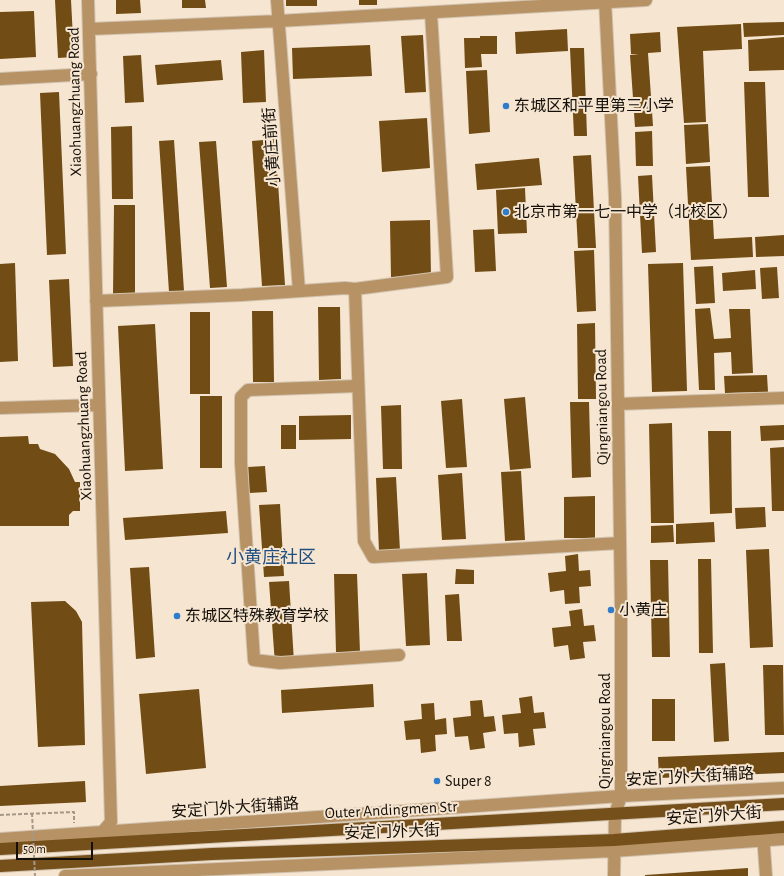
<!DOCTYPE html>
<meta charset="utf-8">
<style>
body{margin:0}
#map{position:relative;width:784px;height:876px;overflow:hidden;background:#f6e5d0;font-family:"Alegreya Sans",sans-serif}
canvas{display:block}
.scale{position:absolute;left:16px;top:842px;width:77px;height:18px;box-sizing:border-box;border:2px solid #140f08;border-top:0;padding-left:5px;font-size:12px;line-height:14px;white-space:nowrap;color:#140f08;-webkit-text-stroke:3px #f6e5d0;paint-order:stroke}
</style>
<div id="map">
<canvas width="784" height="876"></canvas>
<div class="scale">50 m</div>
</div>
<script>
const ctx = document.querySelector('canvas').getContext('2d');
ctx.lineJoin = 'round';
function fill(path, color) {
  ctx.fillStyle = color;
  ctx.fill(path, 'evenodd');
}
function poly(rows) {
  const path = new Path2D();
  for (const r of rows) {
    path.moveTo(r[0], r[1]);
    for (let i = 2; i < r.length; i += 2) path.lineTo(r[i], r[i + 1]);
  }
  return path;
}
function strokePath(path, color, width, dash) {
  ctx.strokeStyle = color;
  ctx.lineWidth = width;
  ctx.lineCap = dash ? 'butt' : 'round';
  ctx.setLineDash(dash || []);
  ctx.stroke(path);
}
function write(font, color, halo, rows, align = 'center') {
  ctx.font = font + ' "Alegreya Sans","Noto Sans SC",sans-serif';
  ctx.lineWidth = 4;
  ctx.setLineDash([]);
  ctx.textBaseline = 'middle';
  ctx.strokeStyle = halo;
  ctx.fillStyle = color;
  for (const [text, x, y, turn = 0] of rows) {
    ctx.save();
    ctx.translate(x, y);
    ctx.rotate((+turn || 0) * Math.PI / 180);
    ctx.textAlign = isNaN(turn) ? turn : align;
    if (halo) ctx.strokeText(text, 0, 0);
    ctx.fillText(text, 0, 0);
    ctx.restore();
  }
}
const building = poly([
 [55,0,71,0,74,57,58,58],
 [116,0,140,0,141,13,116,14],
 [182,0,205,0,206,8,182,8],
 [286,0,317,0,317,6,286,6],
 [359,0,377,0,377,5,359,5],
 [34,11,36,57,0,59,0,12],
 [784,22,784,35,744,37,743,23],
 [741,24,742,49,703,51,706,122,684,123,677,27],
 [567,29,568,51,516,54,515,32],
 [660,32,661,52,648,53,653,126,635,127,630,55,639,54,631,54,630,34],
 [423,35,426,92,405,93,401,36],
 [480,36,497,36,497,54,481,54,482,67,465,68,464,38,480,38],
 [784,37,784,70,749,71,748,40],
 [370,45,372,76,293,79,292,48],
 [570,48,584,48,587,136,574,136],
 [264,50,266,102,243,103,241,52],
 [141,55,144,102,125,103,123,56],
 [221,60,223,80,157,85,155,65],
 [487,70,490,132,469,134,466,71],
 [744,82,765,82,769,197,748,197],
 [59,92,66,254,47,255,40,93],
 [427,118,430,168,382,172,379,121],
 [708,124,710,162,686,164,684,125],
 [132,126,133,199,112,199,111,127],
 [652,131,653,166,636,166,635,132],
 [275,139,285,285,262,286,252,141],
 [174,140,184,291,169,292,159,141],
 [216,141,227,287,210,288,199,142],
 [591,155,596,248,578,248,573,156],
 [539,158,542,185,477,190,475,164],
 [710,166,714,239,752,237,753,257,691,260,686,167],
 [652,175,656,252,642,253,638,176],
 [525,188,527,233,498,234,496,190],
 [114,205,135,205,135,295,113,295],
 [430,220,431,276,391,277,390,221],
 [494,229,496,271,475,272,473,230],
 [784,235,784,256,756,257,755,237],
 [594,250,596,311,577,312,574,251],
 [15,263,18,361,0,362,0,264],
 [683,263,687,391,652,392,648,264],
 [713,266,715,303,696,304,694,267],
 [777,267,779,298,762,299,760,268],
 [755,270,756,289,723,291,722,273],
 [69,279,73,366,53,367,49,280],
 [318,307,340,307,341,379,319,380],
 [710,308,714,339,731,338,729,309,750,309,753,373,732,374,731,352,714,353,715,390,699,390,695,309],
 [252,311,273,311,274,382,253,382],
 [190,312,210,312,210,394,190,394],
 [595,323,596,399,578,399,577,324],
 [155,324,163,469,125,471,118,326],
 [767,375,768,392,725,393,724,376],
 [200,396,222,396,222,468,200,468],
 [525,397,531,468,510,470,504,399],
 [462,399,467,467,446,468,441,401],
 [570,402,589,402,591,477,572,478],
 [401,405,402,469,383,469,381,406],
 [351,415,351,439,299,440,299,416],
 [672,423,674,523,651,523,649,424],
 [281,425,296,425,296,449,281,449],
 [784,425,784,440,761,441,760,426],
 [708,431,731,431,732,513,710,514],
 [28,436,29,444,38,444,40,449,55,454,69,469,75,482,80,482,80,511,73,511,69,515,69,526,0,526,0,437],
 [784,447,784,511,772,511,770,448],
 [265,466,267,492,249,493,248,467],
 [521,471,525,540,505,541,501,472],
 [462,473,466,539,442,540,438,475],
 [396,477,400,551,379,552,376,478],
 [595,496,595,538,564,538,564,497],
 [280,504,284,576,264,577,259,505],
 [765,507,766,527,736,529,735,508],
 [226,511,228,533,125,540,123,518],
 [714,522,715,542,676,544,676,524],
 [673,525,674,542,651,543,651,526],
 [769,549,773,647,750,648,746,550],
 [578,554,579,571,590,570,591,586,579,587,580,603,565,604,564,590,550,592,548,573,566,571,565,556],
 [698,559,711,559,713,653,699,653],
 [650,560,668,560,670,657,652,657],
 [149,567,155,657,136,659,130,568],
 [456,569,474,570,474,584,455,584],
 [427,573,430,645,406,646,402,574],
 [334,574,357,574,360,652,336,652],
 [289,581,294,662,275,664,269,582],
 [459,594,462,641,447,641,445,595],
 [65,601,76,611,82,622,85,745,38,747,31,602],
 [582,609,584,626,594,625,596,641,583,642,585,658,570,660,568,645,554,647,552,628,571,626,569,611],
 [725,663,729,741,714,742,710,664],
 [763,665,783,665,784,735,765,735],
 [373,684,374,707,282,713,281,690],
 [199,689,206,768,146,774,139,694],
 [532,696,534,713,544,712,546,728,533,729,535,745,519,747,518,733,504,734,502,715,521,713,519,698],
 [652,699,675,699,675,741,652,741],
 [482,700,484,717,494,716,496,731,483,733,485,748,470,750,468,736,455,737,453,718,471,716,470,701],
 [434,703,435,720,446,718,447,734,435,735,436,751,421,753,420,739,406,740,404,721,422,719,421,704],
 [784,752,784,773,659,778,658,757],
 [85,781,86,802,0,806,0,786],
 [748,868,748,876,645,876,645,875]
]);
const path = poly([
 [0,815,74,812,74,823]
]);
const minor = poly([
 [88,0,111,822,92,844],
 [277,0,299,291],
 [605,0,615,197,621,610,621,796,615,814,614,876],
 [90,29,279,21,646,0],
 [0,79,91,74],
 [355,289,364,541,373,557,620,543],
 [96,301,242,295,345,288,355,289,447,277,431,13],
 [358,386,248,390,241,397,241,463,254,660,280,663,399,655],
 [618,404,784,398],
 [0,408,99,405],
 [763,834,766,876],
 [0,839,621,796,784,788],
 [65,876,614,851,784,839]
]);
const major = poly([
 [0,849,784,804],
 [0,866,212,854,614,840,784,827]
]);
const pathBridge = poly([
 [32,813,35,876]
]);
const markers = [
 [506,106,4,"#307ccc"],
 [506,212,4,"#307ccc"],
 [611,610,4,"#307ccc"],
 [177,616,4,"#307ccc"],
 [437,781,4,"#307ccc"]
];
const streetNames = [
 ["Xiaohuangzhuang Road",75,102,-91],
 ["小黄庄前街",272,147,-94],
 ["Qingniangou Road",602,407,-91],
 ["Xiaohuangzhuang Road",84,426,-92],
 ["Qingniangou Road",605,731,-90],
 ["安定门外大街辅路",690,777,-3],
 ["安定门外大街辅路",235,808,-4],
 ["Outer Andingmen Str",391,810,-3],
 ["安定门外大街",714,816,-4],
 ["安定门外大街",392,832,-2]
];
const poiNames = [
 ["东城区和平里第三小学",514,106],
 ["北京市第一七一中学（北校区）",514,212],
 ["小黄庄",619,610],
 ["东城区特殊教育学校",185,616],
 ["Super 8",445,781]
];
const quarterNames = [
 ["小黄庄社区",271,558]
];
fill(building, '#714c14');
strokePath(minor, '#d2c3b0', 14);
strokePath(major, '#d2c3b0', 14);
strokePath(path, '#a59888', 2, [4, 2]);
strokePath(minor, '#b69265', 12);
strokePath(major, '#75501a', 12);
strokePath(pathBridge, '#a59888', 2, [4, 2]);
for (const [x, y, r, color] of markers) {
  const dot = new Path2D();
  dot.arc(x, y, r, 0, 2 * Math.PI);
  ctx.fillStyle = color;
  ctx.fill(dot);
  strokePath(dot, '#f6e5d0', 1.5);
}
write('16px', '#140f08', '#f6e5d0', streetNames);
write('16px', '#140f08', '#f6e5d0', poiNames, 'left');
write('18px', '#1e4e82', '#f6e5d0', quarterNames);
</script>
